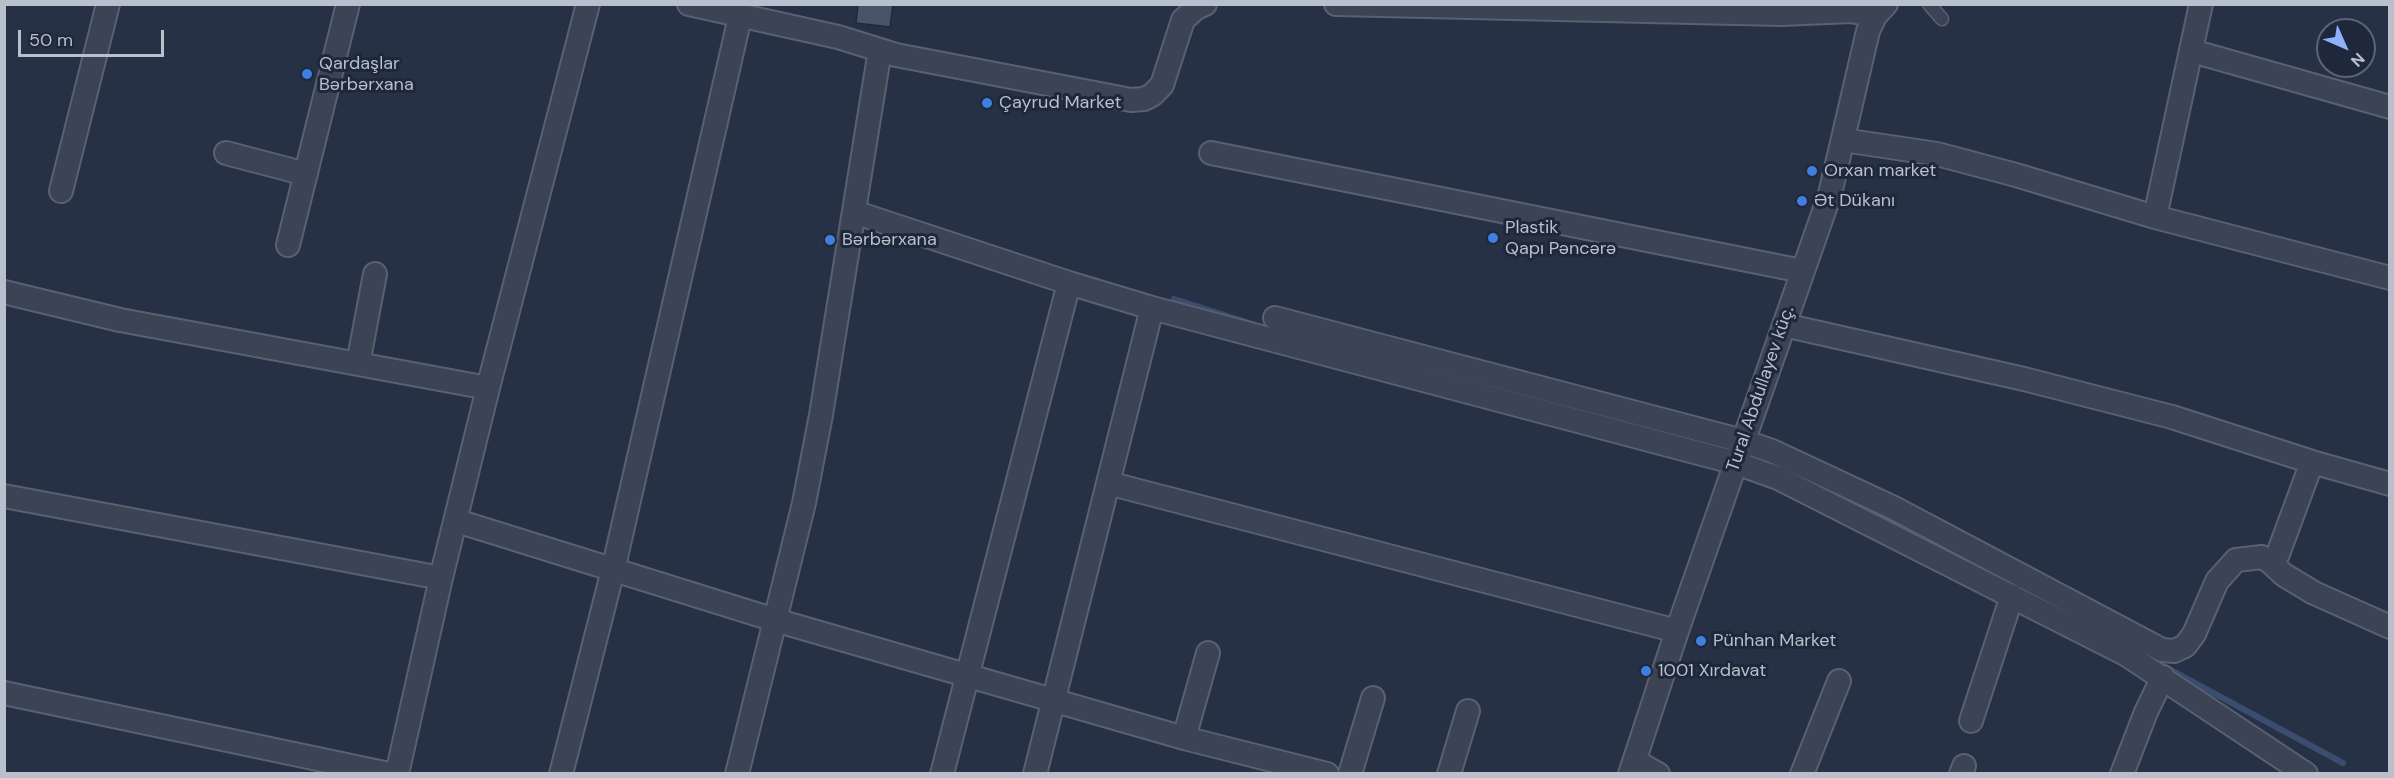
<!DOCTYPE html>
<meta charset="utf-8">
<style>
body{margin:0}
#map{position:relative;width:2394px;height:778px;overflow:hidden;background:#263145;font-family:"DM Sans",sans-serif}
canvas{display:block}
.frame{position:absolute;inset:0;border:6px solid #b8bfcd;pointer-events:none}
.north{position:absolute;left:2316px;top:18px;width:60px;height:60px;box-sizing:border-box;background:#1f283a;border:2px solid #5c6475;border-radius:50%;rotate:135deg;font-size:16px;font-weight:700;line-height:24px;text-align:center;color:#b8bfcd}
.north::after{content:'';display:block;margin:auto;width:21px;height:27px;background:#8eb0fd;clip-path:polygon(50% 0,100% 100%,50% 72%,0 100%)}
.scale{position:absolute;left:18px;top:30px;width:146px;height:27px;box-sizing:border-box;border:3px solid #b8bfcd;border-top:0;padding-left:8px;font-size:18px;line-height:21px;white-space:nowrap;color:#b8bfcd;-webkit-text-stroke:4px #1f283a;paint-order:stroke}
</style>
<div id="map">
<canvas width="2394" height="778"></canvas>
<div class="frame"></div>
<div class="north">N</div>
<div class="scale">50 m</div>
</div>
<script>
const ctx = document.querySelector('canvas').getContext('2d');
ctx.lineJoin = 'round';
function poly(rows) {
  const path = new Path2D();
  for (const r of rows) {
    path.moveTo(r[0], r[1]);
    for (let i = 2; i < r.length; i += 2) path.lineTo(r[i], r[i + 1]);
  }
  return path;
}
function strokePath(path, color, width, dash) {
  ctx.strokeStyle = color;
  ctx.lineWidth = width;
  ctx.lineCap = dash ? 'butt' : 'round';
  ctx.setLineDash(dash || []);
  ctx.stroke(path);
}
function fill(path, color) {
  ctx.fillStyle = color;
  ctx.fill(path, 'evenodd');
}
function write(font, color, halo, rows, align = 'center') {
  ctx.font = font + ' "DM Sans",sans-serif';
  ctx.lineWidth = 6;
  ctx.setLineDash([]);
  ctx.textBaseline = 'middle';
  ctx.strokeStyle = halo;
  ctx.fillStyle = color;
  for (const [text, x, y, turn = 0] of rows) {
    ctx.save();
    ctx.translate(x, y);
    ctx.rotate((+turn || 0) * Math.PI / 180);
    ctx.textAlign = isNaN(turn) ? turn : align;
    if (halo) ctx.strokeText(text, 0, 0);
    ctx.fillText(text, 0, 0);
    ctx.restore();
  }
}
const stream = poly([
 [1174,299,1253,324],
 [1756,457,1777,466],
 [1835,493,2021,589],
 [2156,662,2343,763]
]);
const building = poly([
 [858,4,893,4,890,27,856,23,858,4]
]);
const lane = poly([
 [1929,4,1942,19]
]);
const street = poly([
 [689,4,838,37,896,55,1131,100,1144,99,1152,95,1162,85,1183,20,1196,8,1205,4],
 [1336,4,1781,14,1852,11,1875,16],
 [2192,51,2390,107],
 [1843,140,1937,154,2016,175,2155,217,2390,278],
 [226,153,306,174],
 [1211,153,1802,271],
 [61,191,108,4],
 [854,212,1069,283,1152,308,1736,463,1778,478,2127,655,2306,774],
 [2155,217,2201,4],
 [288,245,348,4],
 [4,292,120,320,488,388],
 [1275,318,1743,441,1772,451,1894,508,2162,650,2174,651,2185,646,2194,634,2217,581,2236,560,2262,557,2270,562,2278,554,2312,462],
 [1784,325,2024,379,2172,417,2312,462,2390,484],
 [358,364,375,274],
 [1108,483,1677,631],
 [4,496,441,578],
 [457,521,775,620,1184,738,1327,774],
 [2270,562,2284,575,2314,593,2390,627],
 [4,693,389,774],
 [1971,721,2012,596],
 [1184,738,1208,653],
 [1635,761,1658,774],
 [397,774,441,578,488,388,588,4],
 [561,774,613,570,740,17],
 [737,774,804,503,821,415,880,50],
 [942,774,1069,283],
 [1035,774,1152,308],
 [1350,774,1373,698],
 [1449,774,1468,711],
 [1630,774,1677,631,1830,194,1868,31,1875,16,1886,4],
 [1802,774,1839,681],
 [1961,774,1964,766],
 [2122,774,2146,712,2163,677]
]);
const markers = [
 [307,74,6,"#3f7fe0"],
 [987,103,6,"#3f7fe0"],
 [1812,171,6,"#3f7fe0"],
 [1802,201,6,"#3f7fe0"],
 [1493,238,6,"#3f7fe0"],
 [830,240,6,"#3f7fe0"],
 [1701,641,6,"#3f7fe0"],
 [1646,671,6,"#3f7fe0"]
];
const poiNames = [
 ["Qardaşlar",319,64],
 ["Bərbərxana",319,85],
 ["Çayrud Market",999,103],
 ["Orxan market",1824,171],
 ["Ət Dükanı",1814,201],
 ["Plastik",1505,228],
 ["Qapı Pəncərə",1505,249],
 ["Bərbərxana",842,240],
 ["Pünhan Market",1713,641],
 ["1001 Xırdavat",1658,671]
];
const streetNames = [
 ["Tural Abdullayev küç.",1761,389,-71]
];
strokePath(stream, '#3b4d6e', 6);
fill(building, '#485269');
strokePath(building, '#212a3c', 1.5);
strokePath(lane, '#596171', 15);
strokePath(street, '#596171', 26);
strokePath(lane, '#3b4354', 12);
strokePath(street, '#3b4354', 22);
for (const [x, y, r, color] of markers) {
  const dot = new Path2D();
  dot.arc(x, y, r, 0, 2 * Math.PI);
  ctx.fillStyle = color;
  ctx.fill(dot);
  strokePath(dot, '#1f283a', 2);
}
write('18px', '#b8bfcd', '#1f283a', poiNames, 'left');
write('18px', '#b8bfcd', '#1f283a', streetNames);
</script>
